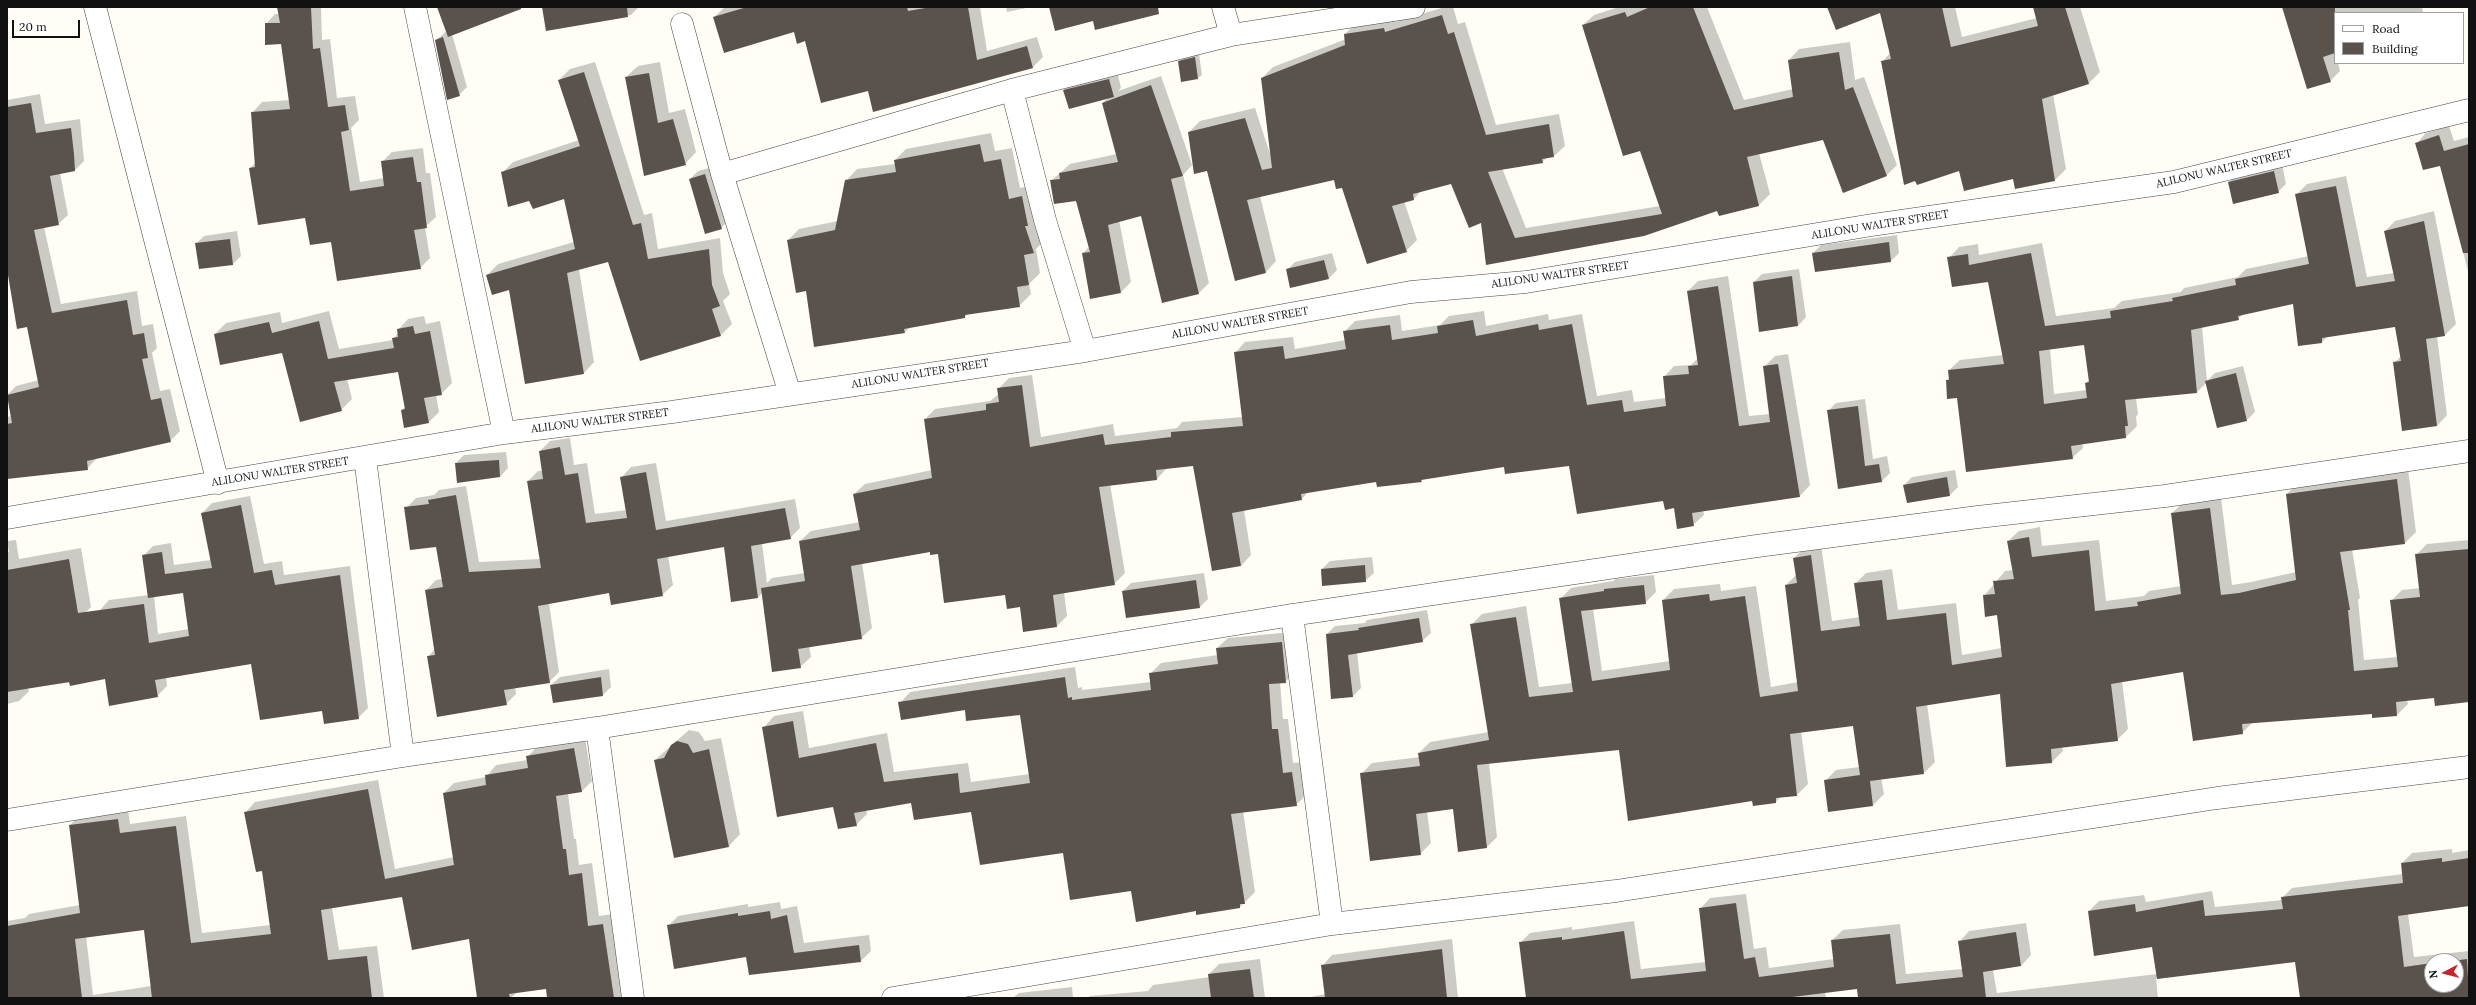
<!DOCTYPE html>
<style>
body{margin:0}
#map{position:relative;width:2476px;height:1005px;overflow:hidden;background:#fffdf5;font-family:Lora,serif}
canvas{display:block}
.frame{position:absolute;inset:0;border:8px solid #111;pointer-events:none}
.legend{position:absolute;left:2334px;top:12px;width:130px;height:52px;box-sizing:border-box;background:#fff;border:1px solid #a0a0a0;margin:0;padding:5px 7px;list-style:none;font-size:12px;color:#111}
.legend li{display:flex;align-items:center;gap:8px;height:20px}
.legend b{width:20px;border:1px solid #a0a0a0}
.north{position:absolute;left:2424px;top:953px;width:40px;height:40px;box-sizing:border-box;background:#fff;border:1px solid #a0a0a0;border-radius:50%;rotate:263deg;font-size:11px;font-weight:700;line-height:16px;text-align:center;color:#111}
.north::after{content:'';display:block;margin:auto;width:14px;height:18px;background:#c4262e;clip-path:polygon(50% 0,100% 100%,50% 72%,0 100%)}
.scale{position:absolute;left:12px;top:20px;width:68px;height:18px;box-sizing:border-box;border:2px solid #111;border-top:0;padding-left:5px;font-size:12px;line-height:14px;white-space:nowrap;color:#111;-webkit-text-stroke:3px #fff;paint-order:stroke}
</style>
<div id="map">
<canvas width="2476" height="1005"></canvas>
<div class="frame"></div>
<ul class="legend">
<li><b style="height:5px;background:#fff"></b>Road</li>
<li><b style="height:11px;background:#5a524d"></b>Building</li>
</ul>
<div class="north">N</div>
<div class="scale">20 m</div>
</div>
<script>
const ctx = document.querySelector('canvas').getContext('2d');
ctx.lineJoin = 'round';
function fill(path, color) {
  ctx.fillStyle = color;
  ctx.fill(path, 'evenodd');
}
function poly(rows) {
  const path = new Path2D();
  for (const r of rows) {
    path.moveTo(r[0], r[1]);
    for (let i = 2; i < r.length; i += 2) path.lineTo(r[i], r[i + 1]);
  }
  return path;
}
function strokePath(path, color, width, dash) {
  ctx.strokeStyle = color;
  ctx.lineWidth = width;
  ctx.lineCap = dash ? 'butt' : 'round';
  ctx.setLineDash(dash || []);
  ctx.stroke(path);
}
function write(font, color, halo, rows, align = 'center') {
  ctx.font = font + ' Lora,serif';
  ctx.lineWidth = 4;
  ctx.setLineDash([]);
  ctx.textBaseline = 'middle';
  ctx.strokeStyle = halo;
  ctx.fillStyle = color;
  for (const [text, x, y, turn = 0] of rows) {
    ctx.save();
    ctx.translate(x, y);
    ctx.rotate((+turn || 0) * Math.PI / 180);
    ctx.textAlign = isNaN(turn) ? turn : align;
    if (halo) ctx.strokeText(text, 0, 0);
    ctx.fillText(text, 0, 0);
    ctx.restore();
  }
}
const shadow = poly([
 [278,7,321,7,322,40,330,39,337,98,355,96,359,120,351,128,360,182,384,178,382,162,392,152,423,148,426,173,430,173,436,217,425,227,430,258,420,268,332,240,250,168,256,162,253,112,262,102,290,100,282,43,266,24,275,14,279,14],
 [438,7,515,7,452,34,467,87,459,95,436,40,447,31],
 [543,7,639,7,631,15,547,30],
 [725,7,980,7,987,51,1037,37,1043,57,1033,67,868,90,794,31,714,17],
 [1006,7,1031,7,1007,12],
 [1445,7,1453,7,1458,24,1465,22,1496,125,1559,114,1565,146,1554,156,1547,158,1542,162,1502,168,1526,228,1660,206,1641,150,1583,25,1594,15,1619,7,1707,7,1744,100,1793,89,1789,60,1799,49,1850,42,1855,80,1864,77,1897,165,1887,175,1844,192,1824,139,1759,153,1770,194,1759,205,1720,215,1718,209,1486,263,1482,222,1452,183,1422,190,1414,199,1404,201,1417,240,1406,251,1335,179,1260,196,1276,261,1266,272,1189,132,1200,121,1255,108,1270,154,1262,78,1273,67,1346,39,1345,34,1356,23,1394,18,1395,22],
 [1828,7,1955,7,1962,37,2037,18,2034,7,2080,7,2100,72,2089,83,2053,94,2066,169,2055,180,2015,188,2014,178,1959,170,1882,62,1890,53,1880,11],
 [2283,7,2422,7,2423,13,2335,13,2335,63,2338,63,2340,71,2330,81],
 [1199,54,1202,75,1198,78,1179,62,1183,58],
 [595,62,644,215,652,213,658,249,720,238,723,273,730,294,723,301,732,324,721,335,641,360,608,260,579,269,594,362,584,373,510,289,487,275,498,264,574,242,565,198,530,200,502,173,513,162,579,140,559,80,570,69],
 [660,62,669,113,685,109,696,152,685,164,626,77,638,66],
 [1117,71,1121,88,1118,91,1161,76,1192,165,1183,175,1209,283,1198,294,1142,214,1119,220,1131,282,1121,292,1083,253,1089,247,1076,200,1051,181,1070,164,1117,154,1103,103,1109,97,1064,90,1072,82],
 [40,94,45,124,80,119,84,161,75,170,60,173,68,215,58,224,44,227,61,304,137,291,142,326,153,324,157,348,152,353,160,391,170,389,180,431,170,441,97,458,87,469,7,469,7,417,11,416,7,395,16,386,39,380,28,326,7,266,7,100],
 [2449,126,2454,141,2469,137,2469,275,2441,165,2416,144,2426,133],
 [991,133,995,151,1012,148,1020,188,1033,185,1044,241,1036,249,1040,273,1029,284,1031,294,1019,306,968,314,965,317,910,327,905,332,806,290,788,240,799,229,838,221,846,181,857,169,895,164,895,160,906,149],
 [2282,164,2286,184,2278,192,2229,182,2237,174],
 [713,167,729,220,721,228,690,179,698,171],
 [2346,176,2367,277,2394,273,2385,231,2395,221,2434,211,2456,324,2445,335,2437,336,2447,415,2437,426,2394,363,2401,356,2395,326,2328,336,2322,342,2294,303,2244,313,2238,319,2202,327,2207,381,2215,373,2243,366,2255,412,2247,420,2218,427,2207,382,2197,392,2136,398,2138,414,2136,417,2137,426,2126,437,2082,443,2083,448,2072,458,1958,397,1947,380,1950,377,1949,370,1960,360,2003,355,1989,281,1949,258,1959,247,1978,244,1979,255,2042,243,2056,316,2114,308,2122,301,2181,292,2184,288,2238,277,2246,269,2309,256,2296,195,2307,184],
 [2085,344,2090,379,2086,383,2087,390,2054,394,2050,348],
 [237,231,241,256,233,264,196,244,204,236],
 [1897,235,1899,253,1891,261,1816,271,1813,253,1821,245],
 [1332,253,1337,270,1329,278,1287,270,1295,262],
 [1799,269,1806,317,1798,326,1754,282,1762,274],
 [1728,276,1749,416,1770,414,1764,367,1775,356,1788,354,1810,485,1800,496,1703,511,1704,515,1693,525,1664,500,1570,464,1505,466,1424,479,1421,481,1377,481,1308,492,1302,499,1244,510,1251,555,1241,566,1193,465,1167,468,1157,479,1110,484,1125,573,1114,584,1064,592,1067,616,1057,626,939,553,930,551,862,563,872,628,861,638,809,646,811,657,800,667,762,593,758,598,725,546,668,556,673,585,662,595,610,592,549,603,559,672,549,682,515,687,516,694,506,704,428,657,435,649,426,590,436,580,443,579,437,546,406,508,416,498,434,495,439,490,466,486,479,562,541,559,528,481,538,471,543,471,540,451,550,441,570,438,574,465,587,463,595,514,627,510,621,478,631,467,656,463,666,521,795,499,800,528,790,538,762,543,767,583,772,578,805,573,800,541,811,531,860,522,854,494,865,484,932,470,925,419,935,409,990,401,999,394,998,389,1009,378,1032,375,1041,437,1113,424,1115,436,1177,428,1182,422,1243,417,1235,353,1245,342,1293,337,1295,349,1346,340,1344,332,1355,321,1400,315,1402,331,1440,325,1449,316,1484,311,1486,326,1548,314,1549,320,1582,314,1597,396,1632,390,1634,402,1666,398,1664,377,1674,366,1691,365,1698,358,1688,291,1698,281],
 [329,311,339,349,393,340,398,333,398,330,408,319,424,316,426,324,440,321,452,383,441,394,436,395,439,412,429,422,402,410,406,406,399,371,347,379,352,399,341,410,283,352,215,334,226,323,280,312,282,323],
 [1865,399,1873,459,1887,456,1890,473,1882,481,1839,488,1828,411,1836,403],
 [506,452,508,468,500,477,456,463,464,455],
 [2408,469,2416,532,2405,543,2352,549,2360,598,2358,600,2364,660,2398,657,2391,601,2402,590,2420,588,2416,555,2427,544,2469,540,2469,701,2435,697,2407,700,2408,704,2397,715,2372,712,2253,722,2242,733,2183,670,2122,681,2128,729,2117,740,2062,747,2063,751,2052,762,2007,766,2000,692,1927,704,1935,762,1924,773,1881,778,1884,794,1873,805,1825,781,1836,770,1860,767,1854,725,1801,731,1808,784,1797,795,1781,796,1776,802,1753,800,1619,749,1489,763,1497,837,1486,848,1454,808,1427,811,1431,843,1420,854,1361,774,1372,763,1420,757,1419,753,1430,742,1489,732,1471,625,1482,614,1526,606,1539,687,1572,683,1560,599,1571,588,1613,581,1616,579,1654,575,1656,592,1645,603,1593,609,1602,671,1670,661,1663,600,1674,589,1720,584,1721,591,1756,586,1771,687,1798,682,1786,585,1797,574,1794,558,1805,547,1821,545,1832,621,1860,617,1855,584,1866,573,1892,569,1898,610,1956,603,1962,655,2002,648,1998,614,1984,596,2005,571,2013,570,2008,541,2019,531,2040,527,2042,546,2099,540,2106,601,2144,596,2149,591,2181,586,2172,513,2183,503,2221,498,2232,585,2251,582,2296,572,2287,494,2297,483],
 [1955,470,1958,487,1950,495,1904,485,1912,477],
 [250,496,264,564,282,561,284,575,350,566,368,708,358,718,323,710,252,662,166,677,167,686,157,696,105,678,28,688,29,691,19,701,7,704,7,659,100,610,109,600,149,595,143,556,153,546,171,543,174,565,211,560,202,513,212,503],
 [184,592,189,629,158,634,154,596],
 [16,540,19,559,81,548,91,607,79,619,7,631,7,552,9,552,7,541],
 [1372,557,1374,573,1365,581,1322,569,1330,561],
 [1204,573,1208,599,1200,607,1123,591,1131,583],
 [1427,610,1431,633,1422,641,1357,652,1361,688,1353,696,1332,698,1327,634,1335,626,1365,623,1367,620],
 [1292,632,1296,671,1285,682,1280,682,1283,719,1288,719,1293,763,1303,762,1307,794,1296,805,1243,811,1255,892,1240,907,1197,910,972,811,912,801,866,810,867,814,856,825,834,806,764,727,774,716,803,711,809,748,887,733,894,772,968,763,971,782,1030,774,1021,714,900,703,910,692,1075,667,1078,688,1082,687,1082,690,1151,682,1150,674,1161,663,1218,655,1217,648,1228,638],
 [609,669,611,687,603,695,554,702,551,685,560,677],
 [689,730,699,732,705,741,721,738,740,834,729,846,675,857,655,760],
 [585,738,592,781,582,791,568,794,574,839,576,839,579,865,592,863,599,916,613,914,625,998,548,998,547,988,517,992,511,998,478,998,470,938,402,896,332,908,339,950,377,946,384,998,7,998,7,921,25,918,29,914,80,905,70,825,80,815,128,809,130,824,186,816,202,933,271,925,263,870,245,813,255,802,378,780,395,869,454,857,444,793,454,783,486,777,496,765,528,760,527,757,538,746],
 [144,929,151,986,93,995,86,936],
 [2452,849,2452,853,2469,850,2469,906,2408,914,2414,957,2469,951,2469,998,2301,998,2296,960,2156,978,2158,998,1859,998,1858,988,1825,992,1826,998,1527,998,1520,943,1530,933,1572,927,1572,930,1634,921,1641,969,1706,962,1700,909,1710,898,1746,894,1754,949,1766,947,1769,968,1834,959,1832,940,1843,930,1900,924,1906,974,1963,969,1959,942,1969,931,2026,923,2031,955,2021,966,1993,970,1997,993,2157,974,2153,946,2089,911,2099,901,2144,895,2146,902,2212,891,2215,907,2282,900,2282,898,2292,888,2403,874,2402,863,2412,853],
 [2432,961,2456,961,2456,985,2432,985],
 [780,902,781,909,797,906,804,943,869,935,871,951,861,961,784,971,784,969,668,926,678,916,748,904,748,907],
 [1452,939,1458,998,1305,998,1326,994,1322,966,1332,955],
 [1260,959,1265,998,1088,998,1090,996,1148,991,1153,985,1210,977,1209,974,1219,964],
 [1072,987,1073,998,1013,998,1019,993]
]);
const building = poly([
 [277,7,311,7,313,49,320,48,328,107,345,105,349,130,341,132,350,191,384,186,381,161,413,157,417,182,421,182,427,228,414,230,421,269,337,281,331,242,310,245,305,218,258,225,249,168,255,167,251,112,290,109,281,44,265,45,265,23,280,23],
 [437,7,521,7,521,9,448,37],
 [542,7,627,7,628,17,546,31],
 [747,7,907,7,908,11,931,7,968,7,977,60,1027,46,1033,68,873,112,868,91,821,103,805,41,797,44,794,32,724,53,713,17],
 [1049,7,1158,7,1159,14,1095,30,1093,21,1055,31],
 [1650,7,1693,7,1734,110,1793,97,1788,60,1839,52,1845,90,1853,87,1887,176,1843,193,1823,140,1747,157,1759,206,1719,216,1717,211,1644,236,1486,265,1481,223,1469,228,1451,184,1413,194,1414,200,1392,206,1407,252,1367,264,1342,188,1336,189,1334,180,1247,200,1266,273,1235,281,1207,171,1194,174,1188,132,1245,118,1262,170,1272,168,1261,78,1345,45,1344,34,1384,28,1385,32,1442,15,1448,34,1454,32,1486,135,1549,124,1554,157,1542,159,1543,163,1488,172,1515,238,1662,214,1640,151,1623,156,1582,25,1625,12,1627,17],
 [1827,7,1942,7,1951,47,2038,26,2033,7,2065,7,2089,84,2042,99,2055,181,2015,189,2013,179,1964,191,1959,171,1917,185,1915,181,1904,185,1881,61,1891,59,1880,13,1836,30],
 [2282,7,2335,7,2335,53,2323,57,2331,82,2307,89],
 [443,37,460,96,447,100,435,40],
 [1195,57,1198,79,1181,82,1178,61],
 [584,72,633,225,641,223,648,259,709,249,712,285,720,306,712,309,721,336,640,361,608,262,567,273,584,374,525,384,509,290,492,295,486,275,575,249,564,199,533,209,529,201,508,207,501,172,580,146,558,80],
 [649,73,658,123,673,119,686,165,644,176,625,77],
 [1109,79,1114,97,1069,109,1063,90],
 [1151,85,1183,176,1171,179,1199,294,1162,303,1141,216,1108,225,1121,293,1090,299,1082,253,1090,252,1076,201,1054,204,1050,180,1060,179,1059,173,1118,162,1102,103],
 [31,103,36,133,71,128,74,154,75,171,50,176,59,225,34,230,52,313,127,300,133,335,144,333,148,358,142,359,151,400,161,398,171,442,87,461,88,470,7,479,7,424,12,423,7,395,39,387,27,327,17,329,7,269,7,107],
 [2439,135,2444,151,2469,144,2469,253,2463,253,2440,166,2423,170,2415,143],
 [980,144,984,162,1001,159,1009,199,1022,196,1028,226,1025,226,1034,253,1024,255,1029,285,1017,287,1020,307,965,315,965,318,904,329,905,333,814,347,806,291,796,293,787,240,835,230,845,180,896,172,894,160],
 [2274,171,2279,193,2233,204,2228,182],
 [705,174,722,229,705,234,689,179],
 [2336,186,2356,287,2395,281,2384,231,2424,221,2445,336,2426,339,2437,426,2402,431,2393,362,2401,361,2395,327,2322,338,2322,343,2298,346,2293,304,2238,316,2239,320,2191,330,2197,393,2125,400,2128,426,2125,426,2126,438,2071,446,2073,459,1966,472,1957,398,1947,399,1946,380,1949,380,1948,370,2004,364,1988,282,1952,287,1947,257,1968,254,1969,265,2031,253,2045,326,2111,318,2110,311,2173,301,2172,298,2236,285,2235,279,2309,264,2295,194],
 [2084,345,2089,382,2085,383,2087,398,2044,404,2039,351],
 [230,239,233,265,199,269,195,243],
 [1889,242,1891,262,1815,272,1812,253],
 [1324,260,1329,279,1290,288,1286,269],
 [1792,276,1798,326,1759,332,1753,282],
 [1718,286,1739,426,1770,422,1763,366,1778,364,1800,497,1692,513,1694,526,1677,529,1674,508,1665,510,1663,501,1577,514,1569,466,1505,474,1504,467,1421,480,1422,482,1377,487,1376,482,1301,494,1302,500,1232,513,1241,566,1212,571,1193,466,1156,470,1157,480,1099,487,1115,585,1053,595,1057,627,1023,632,1020,607,1007,609,1005,595,944,603,938,554,930,555,930,552,851,566,862,639,798,649,801,668,772,672,761,588,805,581,799,541,860,530,853,494,932,478,924,419,986,410,986,404,999,402,997,388,1022,385,1030,447,1103,434,1105,445,1171,437,1171,432,1243,426,1234,352,1283,346,1285,359,1346,349,1343,331,1390,325,1392,340,1438,333,1437,326,1473,320,1476,336,1538,324,1539,330,1572,324,1587,405,1622,400,1624,412,1666,406,1663,376,1689,374,1688,366,1698,365,1687,291],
 [319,321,328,359,394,348,392,338,398,337,397,329,413,326,415,334,430,331,442,395,424,398,429,423,404,428,401,410,405,409,398,372,334,382,342,411,300,422,282,353,220,365,214,334,269,322,272,333],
 [2236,373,2247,421,2217,428,2205,381],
 [1858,406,1865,466,1879,464,1882,482,1838,489,1827,410],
 [560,447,565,475,578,473,586,523,627,518,620,477,646,472,656,530,785,508,791,539,751,546,758,598,731,602,724,547,657,559,663,596,611,605,609,593,538,606,550,683,504,690,507,705,437,717,427,656,435,655,425,590,443,587,436,547,410,550,404,507,429,504,428,500,456,495,469,572,541,568,527,481,543,479,539,451],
 [499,460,500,477,457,483,455,463],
 [1947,477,1950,496,1907,503,1903,485],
 [2397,479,2405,544,2340,552,2350,610,2348,610,2354,671,2398,667,2390,600,2420,597,2415,554,2469,549,2469,702,2435,706,2434,698,2396,702,2397,716,2372,718,2372,714,2242,724,2243,734,2193,741,2183,672,2111,684,2118,741,2051,749,2052,763,2006,767,2000,694,1916,707,1924,774,1870,781,1873,806,1828,812,1824,780,1860,775,1853,726,1790,734,1797,796,1776,798,1776,803,1753,806,1752,801,1628,821,1619,750,1477,765,1487,848,1458,852,1453,809,1416,814,1421,855,1370,861,1360,773,1420,766,1418,753,1489,740,1470,624,1516,617,1529,697,1573,692,1559,598,1604,591,1604,589,1644,585,1646,604,1581,611,1592,681,1670,670,1662,600,1709,594,1710,601,1745,596,1760,697,1798,691,1785,585,1797,583,1793,558,1811,555,1821,631,1860,626,1854,583,1882,580,1887,620,1946,613,1952,665,2002,657,1997,615,1985,617,1983,595,1995,594,1993,581,2014,579,2007,541,2029,537,2032,557,2089,550,2095,611,2138,606,2137,602,2181,594,2171,513,2210,508,2221,595,2239,593,2296,580,2286,494],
 [241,505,254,573,272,570,275,585,340,575,359,719,324,724,322,711,260,720,251,664,155,680,158,697,109,706,105,679,70,686,69,682,7,692,7,570,69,559,78,613,144,604,149,643,189,636,183,593,148,598,142,555,162,552,165,574,212,568,201,513],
 [1365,565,1366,582,1322,586,1321,569],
 [1196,580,1200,608,1126,618,1122,591],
 [1419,618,1423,642,1348,655,1353,697,1331,699,1326,634,1359,630,1358,628],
 [1282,642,1286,683,1269,684,1272,729,1278,729,1283,773,1292,772,1297,806,1231,814,1245,904,1240,904,1240,908,1196,915,1196,911,1136,922,1131,891,1070,900,1063,853,980,865,971,812,914,820,911,803,854,813,857,826,838,829,833,807,777,817,762,727,793,721,799,758,876,743,884,782,958,773,960,793,1030,783,1020,715,966,721,965,710,901,720,898,702,1065,677,1068,698,1072,697,1072,700,1151,690,1149,673,1218,664,1216,648],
 [601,677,603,696,553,703,550,685],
 [677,741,688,744,693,753,709,749,729,847,674,858,654,760,664,758,671,745],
 [574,748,582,792,556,796,563,849,566,849,569,875,582,873,588,926,603,924,614,998,547,998,546,989,509,994,510,998,477,998,469,939,412,950,402,897,321,910,328,960,367,956,372,998,152,998,144,930,75,939,82,998,7,998,7,926,80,913,69,825,118,819,120,833,176,826,191,943,271,934,262,871,256,872,244,812,368,789,385,879,454,865,443,793,486,785,485,775,528,768,526,756],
 [2442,858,2442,862,2469,858,2469,906,2398,916,2404,967,2432,963,2432,985,2456,985,2456,961,2453,961,2467,959,2469,998,2300,998,2295,962,2157,979,2152,947,2094,956,2088,911,2135,904,2136,912,2203,900,2205,916,2283,909,2281,897,2403,883,2401,863],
 [1736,903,1744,959,1755,957,1759,977,1834,967,1831,940,1890,934,1896,984,1963,977,1958,941,2016,932,2021,966,1983,972,1986,998,1858,998,1857,989,1784,998,1526,998,1519,942,1562,937,1562,940,1624,931,1631,979,1706,971,1699,908],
 [770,911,771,919,787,915,794,953,859,945,861,962,749,975,746,957,674,969,667,925,738,913,738,916],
 [1442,949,1447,998,1325,998,1321,965],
 [1250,969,1254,998,1211,998,1208,974]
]);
const minor = poly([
 [95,7,218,483],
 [415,7,504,433],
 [1223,7,1231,35],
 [682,24,722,174],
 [1012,90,1045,220,1085,351],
 [790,394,722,174,1012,90,1231,35,1414,7],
 [365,458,403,756],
 [7,518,504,433,672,412,1085,351,1411,292,1526,282,1872,225,2174,182,2469,110],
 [1292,615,1332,924],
 [7,820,403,756,597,728],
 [633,998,597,728,1292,615,1757,546,1978,517,2165,496,2469,451],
 [893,998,1332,924,1616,891,2217,798,2469,767]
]);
const streetNames = [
 ["ALILONU WALTER STREET",2224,169,-13],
 ["ALILONU WALTER STREET",1880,225,-9],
 ["ALILONU WALTER STREET",1560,275,-8],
 ["ALILONU WALTER STREET",1240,323,-10],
 ["ALILONU WALTER STREET",920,374,-9],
 ["ALILONU WALTER STREET",600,421,-7],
 ["ALILONU WALTER STREET",280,472,-9]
];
fill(shadow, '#0003');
fill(building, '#5a524d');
strokePath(minor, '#444', 23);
strokePath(minor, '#fff', 22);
write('11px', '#111', '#fff', streetNames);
</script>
